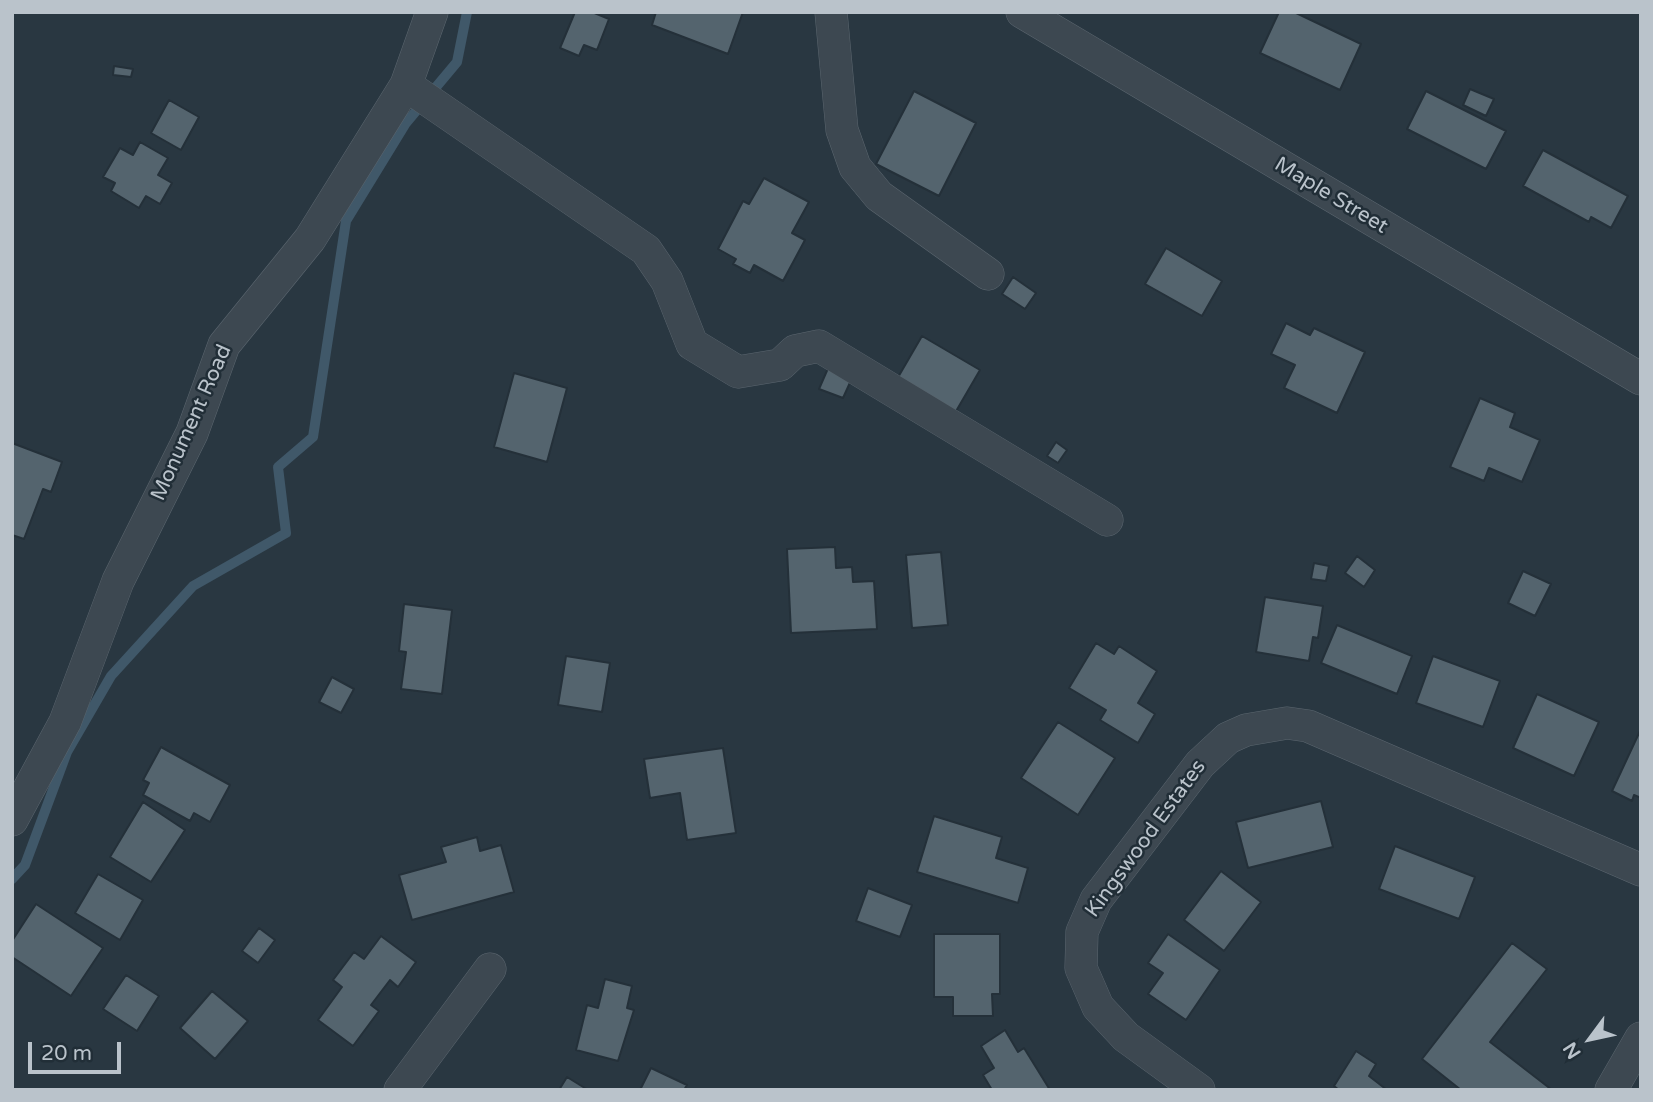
<!DOCTYPE html>
<style>
body{margin:0}
#map{position:relative;width:1653px;height:1102px;overflow:hidden;background:#293741;font-family:"Varela Round",sans-serif}
canvas{display:block}
.frame{position:absolute;inset:0;border:14px solid #bac3cb;pointer-events:none}
.north{position:absolute;left:1555px;top:1004px;width:70px;height:70px;-webkit-text-stroke:5px #212e37;paint-order:stroke;rotate:237deg;font-size:19px;font-weight:700;line-height:28px;text-align:center;color:#bac3cb}
.north::after{content:'';display:block;margin:auto;width:24px;height:32px;background:#bac3cb;clip-path:polygon(50% 0,100% 100%,50% 72%,0 100%)}
.scale{position:absolute;left:28px;top:1042px;width:93px;height:32px;box-sizing:border-box;border:4px solid #bac3cb;border-top:0;padding-left:9px;font-size:21px;line-height:24px;white-space:nowrap;color:#bac3cb;-webkit-text-stroke:5px #212e37;paint-order:stroke}
</style>
<div id="map">
<canvas width="1653" height="1102"></canvas>
<div class="frame"></div>
<div class="north">N</div>
<div class="scale">20 m</div>
</div>
<script>
const ctx = document.querySelector('canvas').getContext('2d');
ctx.lineJoin = 'round';
function poly(rows) {
  const path = new Path2D();
  for (const r of rows) {
    path.moveTo(r[0], r[1]);
    for (let i = 2; i < r.length; i += 2) path.lineTo(r[i], r[i + 1]);
  }
  return path;
}
function strokePath(path, color, width, dash) {
  ctx.strokeStyle = color;
  ctx.lineWidth = width;
  ctx.lineCap = dash ? 'butt' : 'round';
  ctx.setLineDash(dash || []);
  ctx.stroke(path);
}
function fill(path, color) {
  ctx.fillStyle = color;
  ctx.fill(path, 'evenodd');
}
function write(font, color, halo, rows, align = 'center') {
  ctx.font = font + ' "Varela Round",sans-serif';
  ctx.lineWidth = 5;
  ctx.setLineDash([]);
  ctx.textBaseline = 'middle';
  ctx.strokeStyle = halo;
  ctx.fillStyle = color;
  for (const [text, x, y, turn = 0] of rows) {
    ctx.save();
    ctx.translate(x, y);
    ctx.rotate((+turn || 0) * Math.PI / 180);
    ctx.textAlign = isNaN(turn) ? turn : align;
    if (halo) ctx.strokeText(text, 0, 0);
    ctx.fillText(text, 0, 0);
    ctx.restore();
  }
}
const stream = poly([
 [12,879,25,865,67,752,111,676,193,586,286,533,278,467,313,437,346,221,406,123,457,62,467,12]
]);
const building = poly([
 [575,12,592,12,609,19,597,50,584,45,579,56,560,48,575,12],
 [656,12,743,12,728,54,652,25,656,12],
 [1279,12,1294,12,1361,44,1340,90,1260,53,1279,12],
 [114,66,133,69,131,77,113,75,114,66],
 [1470,89,1494,99,1486,116,1463,105,1470,89],
 [914,91,976,123,939,196,876,164,914,91],
 [1426,91,1506,131,1486,169,1407,129,1426,91],
 [169,100,199,117,181,150,151,133,169,100],
 [140,142,168,158,158,175,172,183,160,204,146,196,139,208,111,191,115,183,103,177,120,148,133,155,140,142],
 [1543,150,1628,196,1611,228,1591,217,1589,222,1523,186,1543,150],
 [764,178,809,202,792,233,805,240,783,281,754,265,750,273,733,264,736,259,718,249,743,201,749,204,764,178],
 [1166,248,1222,281,1202,316,1145,284,1166,248],
 [1013,277,1036,293,1025,309,1002,294,1013,277],
 [1286,323,1310,335,1314,328,1365,352,1337,413,1284,388,1295,365,1271,354,1286,323],
 [922,336,980,370,955,413,897,379,922,336],
 [829,366,853,376,843,398,819,389,829,366],
 [514,373,567,388,547,462,494,447,514,373],
 [1480,398,1515,413,1510,427,1540,440,1522,482,1489,468,1484,481,1450,467,1480,398],
 [1056,442,1067,450,1058,463,1047,456,1056,442],
 [12,443,62,462,51,492,43,489,24,539,12,535,12,443],
 [835,547,836,568,852,567,853,582,874,581,877,629,791,633,787,549,835,547],
 [941,552,948,625,912,628,906,555,941,552],
 [1357,556,1375,570,1364,587,1345,573,1357,556],
 [1314,563,1329,566,1326,581,1311,579,1314,563],
 [1523,571,1551,584,1535,616,1508,603,1523,571],
 [1265,597,1323,606,1318,638,1313,637,1309,661,1256,652,1265,597],
 [404,604,452,610,442,694,401,689,406,652,399,651,404,604],
 [1337,625,1412,656,1397,694,1321,663,1337,625],
 [1096,643,1114,654,1119,646,1157,671,1138,703,1155,714,1138,743,1100,720,1106,710,1069,688,1096,643],
 [566,656,610,663,602,712,558,705,566,656],
 [1433,656,1500,681,1483,727,1416,703,1433,656],
 [332,677,354,689,341,713,319,702,332,677],
 [1537,694,1599,722,1574,776,1513,748,1537,694],
 [1058,722,1115,758,1078,815,1021,778,1058,722],
 [1640,731,1641,798,1634,795,1632,801,1612,791,1640,731],
 [161,747,230,785,210,822,194,813,190,821,143,795,149,783,143,780,161,747],
 [723,748,736,833,687,840,680,793,650,798,644,759,723,748],
 [1321,801,1333,847,1248,868,1236,822,1321,801],
 [143,802,185,830,151,882,110,857,143,802],
 [934,816,1002,837,996,858,1028,868,1018,903,917,872,934,816],
 [477,837,480,851,501,845,514,892,412,920,399,875,446,862,441,847,477,837],
 [1395,846,1475,877,1459,919,1379,889,1395,846],
 [1221,871,1261,902,1224,951,1184,920,1221,871],
 [98,874,143,900,120,940,75,913,98,874],
 [868,888,912,905,900,937,856,921,868,888],
 [36,904,103,948,71,996,12,957,12,941,36,904],
 [259,928,275,940,258,963,242,951,259,928],
 [934,934,1000,934,1000,994,992,994,993,1016,953,1016,953,997,934,997,934,934],
 [1168,934,1220,970,1186,1020,1148,994,1163,973,1148,963,1168,934],
 [381,936,416,962,398,987,390,980,371,1005,379,1011,353,1046,318,1020,342,987,333,980,354,952,364,959,381,936],
 [1512,943,1547,969,1490,1042,1552,1090,1461,1090,1422,1059,1512,943],
 [126,975,159,996,137,1031,103,1009,126,975],
 [605,979,632,986,627,1008,634,1010,618,1061,576,1050,587,1005,598,1008,605,979],
 [212,991,248,1021,215,1059,180,1028,212,991],
 [1005,1030,1018,1052,1024,1048,1050,1090,992,1090,983,1075,994,1068,981,1046,1005,1030],
 [1356,1051,1376,1064,1369,1076,1387,1090,1339,1090,1334,1086,1356,1051],
 [651,1068,687,1085,684,1090,640,1090,651,1068],
 [567,1077,588,1090,559,1090,567,1077]
]);
const minor = poly([
 [831,12,842,130,855,167,879,196,988,274],
 [1022,12,1641,379],
 [406,85,646,250,667,281,692,344,738,372,780,365,795,351,819,346,1107,520],
 [12,820,65,722,118,581,192,433,224,345,310,239,406,85,432,12],
 [400,1090,490,969],
 [1199,1090,1126,1037,1098,1007,1081,968,1082,932,1096,900,1200,764,1228,738,1246,730,1287,723,1308,726,1641,870],
 [1611,1090,1641,1038]
]);
const streetNames = [
 ["Maple Street",1331,196,31],
 ["Monument Road",192,423,-66],
 ["Kingswood Estates",1146,839,-54]
];
strokePath(stream, '#405869', 10);
fill(building, '#54646e');
strokePath(building, '#243039', 2);
strokePath(minor, '#5b666f', 33);
strokePath(minor, '#3d4851', 32);
write('21px', '#bac3cb', '#212e37', streetNames);
</script>
